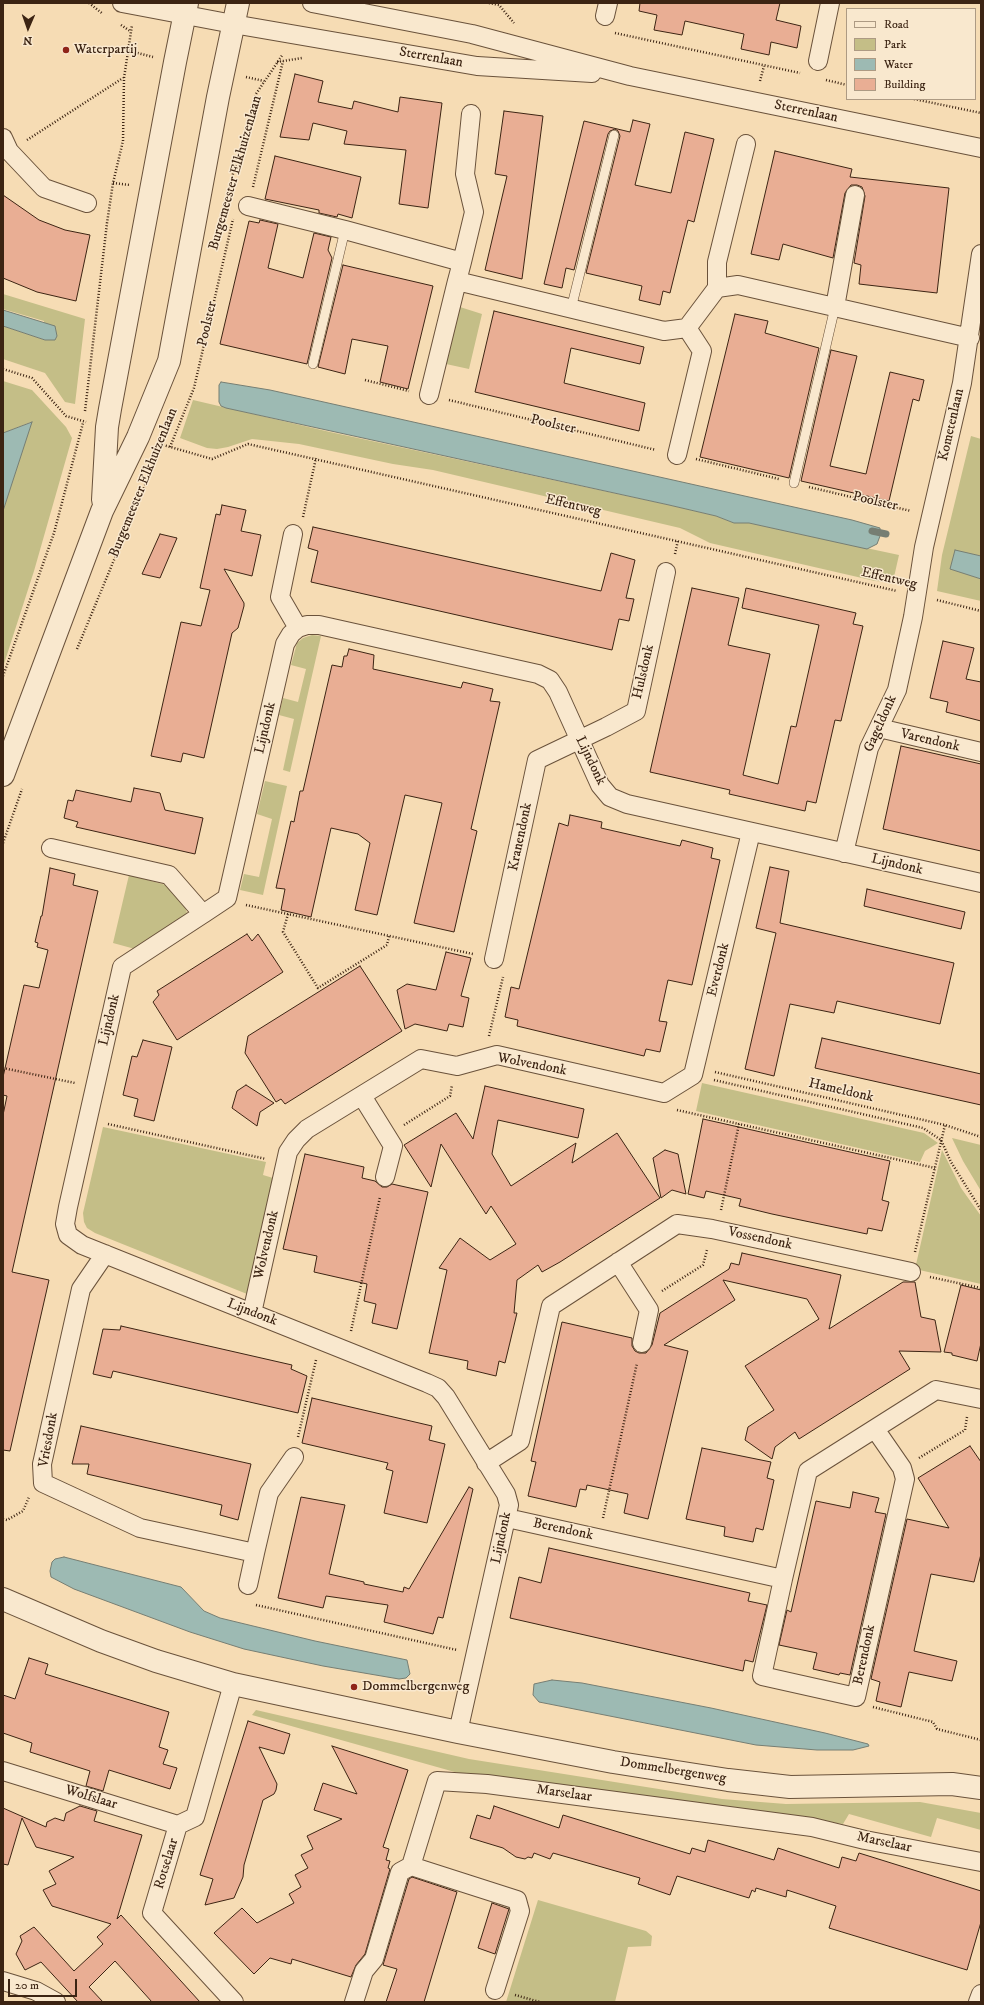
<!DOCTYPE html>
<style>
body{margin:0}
#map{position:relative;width:984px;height:2005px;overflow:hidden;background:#f6dcb4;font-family:"IM FELL DW Pica",serif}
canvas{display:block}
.frame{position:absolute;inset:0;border:4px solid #3c2413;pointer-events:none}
.legend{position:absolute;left:846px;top:8px;width:130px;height:92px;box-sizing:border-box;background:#f9e8ce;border:1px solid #ad9a83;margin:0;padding:5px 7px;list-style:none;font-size:12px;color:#3c2413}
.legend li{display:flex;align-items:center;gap:8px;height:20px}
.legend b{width:20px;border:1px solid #ad9a83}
.north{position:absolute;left:8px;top:8px;width:40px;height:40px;-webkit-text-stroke:3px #f9e8ce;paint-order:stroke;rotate:182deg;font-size:11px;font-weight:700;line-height:16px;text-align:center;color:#3c2413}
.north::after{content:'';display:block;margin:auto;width:14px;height:18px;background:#3c2413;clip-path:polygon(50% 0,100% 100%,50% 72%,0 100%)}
.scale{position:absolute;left:8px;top:1979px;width:69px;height:18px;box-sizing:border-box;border:2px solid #3c2413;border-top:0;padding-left:5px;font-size:12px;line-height:14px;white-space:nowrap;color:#3c2413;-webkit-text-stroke:3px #f9e8ce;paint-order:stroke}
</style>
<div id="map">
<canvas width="984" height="2005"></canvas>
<div class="frame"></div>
<ul class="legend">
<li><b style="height:5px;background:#f9e8ce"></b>Road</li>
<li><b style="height:11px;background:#c4be87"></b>Park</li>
<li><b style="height:11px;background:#9dbab3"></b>Water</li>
<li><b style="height:11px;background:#e9ae94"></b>Building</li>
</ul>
<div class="north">N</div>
<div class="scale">20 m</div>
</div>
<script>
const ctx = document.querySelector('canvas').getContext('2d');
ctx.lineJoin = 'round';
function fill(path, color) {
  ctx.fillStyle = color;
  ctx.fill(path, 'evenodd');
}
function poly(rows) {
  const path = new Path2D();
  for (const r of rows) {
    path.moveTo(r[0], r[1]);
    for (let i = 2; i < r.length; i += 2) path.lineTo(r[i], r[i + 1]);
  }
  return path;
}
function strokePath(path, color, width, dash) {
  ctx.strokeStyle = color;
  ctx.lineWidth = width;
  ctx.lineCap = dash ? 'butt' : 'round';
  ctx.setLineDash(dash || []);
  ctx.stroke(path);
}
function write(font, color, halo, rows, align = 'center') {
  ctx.font = font + ' "IM FELL DW Pica",serif';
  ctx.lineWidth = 3;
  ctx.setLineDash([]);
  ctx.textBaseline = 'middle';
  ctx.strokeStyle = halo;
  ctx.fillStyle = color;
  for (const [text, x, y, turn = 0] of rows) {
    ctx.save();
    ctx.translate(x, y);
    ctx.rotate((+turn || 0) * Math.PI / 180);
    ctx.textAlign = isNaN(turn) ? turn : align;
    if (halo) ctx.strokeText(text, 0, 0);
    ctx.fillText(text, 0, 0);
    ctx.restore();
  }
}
const green = poly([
 [3,294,85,319,75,404,65,402,45,373,3,359,3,326,45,340,44,321,3,309],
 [460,307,482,314,469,369,446,364],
 [3,381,32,390,66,427,72,438,34,571,3,667,3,511,31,422,3,433],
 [193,400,330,432,669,505,716,516,734,523,749,523,899,555,894,577,890,582,875,581,710,543,680,528,433,470,393,464,299,444,252,439,228,447,217,449,207,448,180,438],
 [971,436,981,439,981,556,955,551,951,569,981,579,981,601,937,591,942,555],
 [312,635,321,636,290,772,283,770,294,719,279,715,283,698,298,702,306,669,291,665,297,643,303,638],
 [265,781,287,786,263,895,240,890,244,874,259,877,272,819,257,814],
 [129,875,166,885,183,901,187,913,183,917,135,949,113,943],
 [702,1083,924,1133,938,1143,925,1151,920,1162,696,1111],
 [103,1127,266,1162,263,1175,273,1178,255,1266,247,1294,95,1233,87,1228,84,1222,83,1213],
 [952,1138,981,1145,981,1191,963,1161],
 [942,1150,961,1188,981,1216,981,1284,915,1269],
 [256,1710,469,1759,722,1799,786,1804,920,1802,981,1813,981,1830,937,1818,931,1837,849,1814,843,1824,469,1776,252,1715],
 [538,1900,646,1931,652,1936,651,1946,628,1947,615,2002,506,2002]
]);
const water = poly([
 [3,310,55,326,57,336,55,340,45,340,3,326,3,310],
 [221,382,270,390,852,520,880,528,880,536,877,544,867,549,749,523,734,523,716,516,669,505,226,408,221,406,219,402,219,385,221,382],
 [32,422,3,511,3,433,32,422],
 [955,550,981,556,981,579,950,569,955,550],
 [64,1557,181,1587,204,1611,220,1618,315,1641,407,1660,410,1674,406,1678,399,1679,323,1666,244,1649,190,1632,74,1589,51,1577,50,1571,52,1562,55,1559,64,1557],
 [552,1680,582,1683,711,1708,825,1733,868,1744,869,1746,853,1750,817,1750,756,1745,539,1702,533,1695,534,1684,552,1680]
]);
const stream = poly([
 [872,531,886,534]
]);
const building = poly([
 [640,3,780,3,776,20,801,26,797,48,771,42,769,55,741,49,744,34,685,21,682,35,654,30,657,15,639,11,640,3],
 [295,74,323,81,318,102,352,109,354,101,398,112,400,97,442,103,428,208,399,204,406,150,344,144,347,131,313,123,309,140,280,137,295,74],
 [504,111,543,116,522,279,485,270,507,176,495,174,504,111],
 [633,120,650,124,635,185,671,193,685,132,714,139,694,222,688,220,670,293,663,291,660,305,639,300,642,286,586,273,620,136,618,131,615,129,610,131,608,134,574,270,566,268,562,288,544,284,584,121,630,132,633,120],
 [775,151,852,169,850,177,949,188,937,293,859,284,861,265,854,263,865,196,862,187,857,185,851,185,845,193,833,258,783,244,779,260,751,254,775,151],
 [275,156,361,177,352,218,338,214,337,217,319,213,319,210,265,199,275,156],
 [3,195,39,220,65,230,90,235,76,301,37,292,3,278,3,195],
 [260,220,278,224,268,268,303,278,314,233,331,237,328,250,332,258,307,364,220,344,249,221,259,223,260,220],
 [343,265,433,286,408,389,380,382,388,346,352,339,345,374,318,367,343,265],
 [494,311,644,347,640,364,571,348,564,383,645,403,639,431,475,392,494,311],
 [735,314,768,321,765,333,819,348,789,478,700,457,735,314],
 [831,350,857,356,830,466,866,474,890,372,924,380,919,401,913,399,889,501,801,481,831,350],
 [222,505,246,510,241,531,261,535,252,576,224,569,244,603,244,606,238,628,232,633,204,758,183,753,181,762,151,756,181,622,201,626,210,590,200,588,216,514,220,515,222,505],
 [313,527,601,591,611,553,635,560,626,598,634,599,629,621,619,619,612,650,311,582,318,551,308,548,313,527],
 [160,534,177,538,160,578,142,574,160,534],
 [692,588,739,598,728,645,770,654,743,775,778,784,791,726,796,727,819,625,742,608,746,588,856,613,853,624,863,626,841,721,835,720,816,803,807,801,805,811,729,794,730,790,650,772,692,588],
 [943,641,974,648,966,679,981,682,981,721,946,712,948,702,930,698,943,641],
 [349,649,374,655,373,669,461,688,463,682,493,689,490,701,500,702,471,829,477,831,454,932,414,923,442,803,405,795,377,915,355,910,370,843,358,834,331,828,311,917,281,910,285,889,276,888,291,821,294,822,300,791,303,791,332,665,342,667,344,656,347,656,349,649],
 [901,746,981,764,981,851,883,829,901,746],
 [134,788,160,793,165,810,203,818,195,854,76,827,78,822,64,818,68,800,73,801,76,790,131,802,134,788],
 [570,815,602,822,601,828,680,846,682,840,713,848,711,858,720,860,692,985,668,980,659,1021,667,1022,660,1052,646,1049,644,1056,567,1038,517,1026,518,1020,505,1017,511,987,519,989,559,823,568,826,570,815],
 [770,867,789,871,780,923,954,963,940,1024,837,1001,834,1013,790,1004,774,1076,745,1069,776,933,756,928,770,867],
 [50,868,75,874,73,885,98,891,12,1272,49,1280,10,1451,3,1450,3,1115,7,1096,3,1095,3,1077,24,985,39,988,43,971,48,950,37,947,38,943,35,942,41,916,42,916,50,868],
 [867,889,965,912,961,929,864,906,867,889],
 [247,934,252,941,258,934,283,972,177,1040,153,1002,159,995,157,991,247,934],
 [446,952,471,958,461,996,469,998,463,1027,449,1024,447,1031,415,1024,405,1029,397,990,407,984,436,990,446,952],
 [360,966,402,1031,285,1104,281,1099,276,1102,245,1053,248,1036,360,966],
 [822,1038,981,1074,981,1105,815,1068,822,1038],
 [143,1040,172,1047,154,1121,134,1116,138,1099,123,1095,132,1056,137,1057,143,1040],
 [246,1085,274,1103,260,1112,257,1126,232,1108,237,1091,246,1085],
 [485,1086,584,1109,578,1138,498,1120,492,1154,511,1186,576,1143,572,1163,617,1133,660,1198,560,1262,542,1272,538,1265,517,1280,514,1313,517,1313,505,1363,499,1361,496,1376,467,1369,468,1361,429,1353,447,1270,439,1268,460,1238,490,1260,516,1244,491,1206,486,1214,441,1144,431,1187,404,1145,456,1113,473,1139,485,1086],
 [703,1119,890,1161,882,1200,889,1202,882,1231,868,1228,867,1234,772,1214,739,1206,741,1199,706,1191,704,1198,688,1194,703,1119],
 [665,1150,678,1154,686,1194,672,1190,661,1198,653,1158,665,1150],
 [305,1154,364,1167,362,1178,375,1181,382,1187,387,1187,392,1184,428,1192,397,1329,372,1323,376,1304,364,1301,367,1284,314,1272,317,1256,283,1249,305,1154],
 [742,1253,841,1275,829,1329,903,1282,915,1282,921,1317,935,1320,941,1352,899,1351,910,1369,799,1439,795,1432,775,1447,772,1459,745,1440,748,1427,774,1410,745,1366,819,1319,807,1299,723,1280,735,1300,664,1345,688,1351,648,1519,624,1513,628,1494,587,1485,586,1490,580,1489,576,1507,528,1496,536,1462,531,1461,562,1322,632,1338,632,1346,635,1351,639,1353,646,1353,652,1345,660,1313,729,1269,731,1263,739,1265,742,1253],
 [961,1285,981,1290,981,1343,977,1361,952,1355,952,1353,944,1352,961,1285],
 [121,1326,292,1365,291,1369,307,1376,298,1413,113,1371,111,1378,93,1374,103,1329,120,1330,121,1326],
 [312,1398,432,1426,429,1440,445,1444,427,1523,384,1513,393,1471,386,1469,388,1463,302,1443,312,1398],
 [81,1426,251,1464,238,1520,220,1515,222,1505,87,1474,89,1464,72,1464,81,1426],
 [970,1446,981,1462,981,1554,974,1582,931,1574,914,1651,957,1661,952,1681,909,1672,901,1707,876,1701,880,1682,871,1679,907,1519,949,1528,918,1478,970,1446],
 [702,1448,771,1462,767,1478,774,1480,763,1530,756,1528,753,1542,724,1536,725,1527,686,1519,702,1448],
 [469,1487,473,1489,443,1618,438,1617,433,1634,384,1622,388,1605,326,1596,323,1608,278,1598,301,1497,345,1505,329,1574,364,1582,364,1584,403,1592,404,1587,409,1589,469,1487],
 [853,1492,879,1498,875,1512,886,1514,850,1675,840,1673,839,1675,813,1669,817,1653,779,1645,787,1610,791,1612,816,1501,850,1508,853,1492],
 [549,1548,750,1593,748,1601,767,1605,753,1662,745,1660,743,1671,510,1618,519,1577,541,1583,549,1548],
 [29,1658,48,1664,45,1674,169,1712,159,1747,168,1750,163,1764,177,1768,170,1789,109,1770,103,1791,86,1786,90,1771,30,1752,32,1743,3,1733,3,1695,15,1699,29,1658],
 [248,1721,290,1734,284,1754,259,1747,277,1784,276,1790,274,1794,263,1800,244,1865,243,1877,234,1898,205,1905,213,1879,200,1875,248,1721],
 [332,1746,408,1770,383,1847,389,1849,386,1860,390,1861,388,1868,390,1869,365,1954,356,1965,351,1977,292,1959,291,1964,270,1958,254,1974,214,1933,242,1908,257,1923,294,1903,289,1894,301,1887,295,1875,308,1868,301,1855,313,1849,307,1836,342,1819,314,1810,323,1783,357,1794,332,1746],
 [80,1806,97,1811,94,1821,142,1835,117,1919,121,1915,200,2002,152,2002,115,1961,89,1987,103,2002,78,2002,41,1962,25,1970,16,1954,22,1941,20,1936,34,1927,74,1971,103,1944,97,1937,111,1924,52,1906,43,1890,56,1884,49,1871,74,1857,36,1847,22,1818,8,1865,3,1864,3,1808,46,1827,47,1822,55,1818,64,1821,66,1813,80,1806],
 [494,1806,559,1828,563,1815,690,1854,692,1848,705,1852,708,1840,774,1860,778,1848,839,1868,842,1857,856,1861,859,1853,981,1891,981,1922,967,1970,829,1928,836,1906,787,1890,786,1897,756,1888,755,1892,752,1890,749,1898,677,1876,670,1895,638,1884,640,1878,553,1853,550,1859,534,1853,532,1858,528,1857,525,1859,516,1857,503,1848,470,1838,477,1815,490,1819,494,1806],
 [412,1877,457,1892,424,2002,386,2002,397,1969,383,1965,409,1879,412,1877],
 [492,1903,509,1909,495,1954,478,1948,492,1903]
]);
const path = poly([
 [89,3,103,14],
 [489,3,499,5,514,23],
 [121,25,130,31],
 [615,33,800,73],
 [126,50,153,57],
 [277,62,302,58],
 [246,77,264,81],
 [826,80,847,85],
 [760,81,764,66],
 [914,99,981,113],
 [27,140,123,78],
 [113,183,130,185],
 [253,187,283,61],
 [222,212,256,94,283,54],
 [3,369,32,378,66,416,86,422],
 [365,380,409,391],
 [449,400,656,450],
 [85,411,107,223,113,183,123,141,124,78,132,25],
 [160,444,212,459,248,444,897,591],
 [170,447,194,388,233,219],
 [696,459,779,479],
 [809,487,911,511],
 [303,517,316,458],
 [675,554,678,540],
 [937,600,981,611],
 [77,649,168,430],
 [3,676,54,533,83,423],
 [3,843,22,789],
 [246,905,473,954],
 [288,914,283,932,318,988,387,945,389,936],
 [489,1036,503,977],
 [3,1068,75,1083],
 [715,1072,945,1125,981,1137],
 [714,1080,923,1128,941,1140,951,1162,981,1210],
 [677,1110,739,1124],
 [108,1124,266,1159],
 [404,1125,450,1096,452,1085],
 [721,1210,739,1124,935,1168],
 [915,1252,945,1125],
 [930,1277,981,1288],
 [662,1291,703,1265,707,1250],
 [351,1331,380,1197],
 [298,1437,316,1360],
 [919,1458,965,1430,967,1417],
 [603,1518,637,1363],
 [3,1519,7,1520,23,1511,29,1497],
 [256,1605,457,1650],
 [873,1707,933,1722,937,1729,981,1740],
 [515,1995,540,2002]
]);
const service = poly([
 [571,309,614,135],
 [313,364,345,230],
 [794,483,835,307]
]);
const minor = poly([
 [122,3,233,24,477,66,592,73],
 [312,3,472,34,630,76,981,148],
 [605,16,608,3],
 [818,61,830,3],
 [3,138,9,151,44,188,87,203],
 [248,206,345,230,462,262,457,281,664,331,687,328,717,288,738,285,970,338],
 [462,262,474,212,465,174,471,114],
 [717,288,717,262,746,144],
 [835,307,855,195],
 [429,395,457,281],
 [677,455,702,351,687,328],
 [293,534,280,597,298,628],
 [879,728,981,752],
 [51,848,169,875,203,914,122,967,68,1207,65,1224,68,1235,82,1245,427,1383,438,1388,446,1397,506,1494,509,1505,458,1732],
 [844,853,869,748,897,690,913,617,924,547,962,383,981,254],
 [203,914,227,898,285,644,291,634,298,628,307,625,319,625,538,674,550,680,558,692,600,785,610,797,627,804,981,883],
 [494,959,537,760,606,727,636,711,666,572],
 [362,1096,393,1146,385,1177],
 [105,1254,81,1289,42,1464,43,1483,140,1528,255,1553,269,1493,294,1457],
 [618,1262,649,1310,642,1343],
 [252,1313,288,1152,296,1140,307,1129,421,1059,457,1066,497,1055,664,1093,693,1075,751,832],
 [486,1463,520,1441,551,1306,677,1224,712,1229,911,1272],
 [507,1518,783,1579,762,1676,856,1697,905,1479,902,1468,875,1429],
 [783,1579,808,1471,936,1390,981,1399],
 [248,1585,255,1553],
 [233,1684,195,1817,178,1825,152,1913,234,2002],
 [3,1771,178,1825],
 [3,1981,36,1991,56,2002],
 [495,1990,520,1911,517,1900,411,1866,437,1781,487,1784,812,1827,865,1840,981,1862],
 [354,2002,364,1971,374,1959,400,1872,411,1866],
 [978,2002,981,1994]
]);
const tertiary = poly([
 [103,500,107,427,110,409,175,62,187,3],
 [3,775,102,511,138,437,169,361,218,97,238,3],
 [3,1599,101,1641,156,1661,233,1684,458,1732,613,1762,728,1780,790,1787,952,1784,981,1788]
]);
const markers = [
 [66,50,4,"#8f2418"],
 [354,1687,4,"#8f2418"]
];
const poiNames = [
 ["Waterpartij",74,50],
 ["Dommelbergenweg",362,1687]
];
const streetNames = [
 ["Sterrenlaan",431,58,10],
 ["Sterrenlaan",806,112,12],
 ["Burgemeester Elkhuizenlaan",236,173,-74],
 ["Poolster",208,324,-77],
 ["Poolster",553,425,13],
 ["Kometenlaan",952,425,-77],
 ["Burgemeester Elkhuizenlaan",144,483,-68],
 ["Poolster",875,502,13],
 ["Effentweg",573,506,13],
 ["Effentweg",889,579,13],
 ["Hulsdonk",644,672,-77],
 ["Gageldonk",881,724,-66],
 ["Lijndonk",266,728,-77],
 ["Varendonk",930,741,13],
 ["Lijndonk",590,761,64],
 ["Kranendonk",521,837,-78],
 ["Lijndonk",897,865,13],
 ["Everdonk",719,970,-76],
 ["Lijndonk",110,1020,-77],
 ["Wolvendonk",532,1065,11],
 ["Hameldonk",841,1091,13],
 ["Vossendonk",760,1239,12],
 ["Wolvendonk",267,1245,-77],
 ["Lijndonk",252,1313,21],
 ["Vriesdonk",49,1440,-80],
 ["Berendonk",563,1530,12],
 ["Lijndonk",502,1538,-78],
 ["Berendonk",865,1655,-78],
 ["Dommelbergenweg",673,1771,9],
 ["Marselaar",564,1794,8],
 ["Wolfslaar",91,1798,17],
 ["Marselaar",884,1843,12],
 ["Rotselaar",167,1864,-73]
];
fill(green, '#c4be87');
fill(water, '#9dbab3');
strokePath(water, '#767e73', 1);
strokePath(stream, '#767e73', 7);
fill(building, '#e9ae94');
strokePath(building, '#3c2413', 1);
strokePath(service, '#6a523b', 10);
strokePath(minor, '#6a523b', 20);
strokePath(tertiary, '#6a523b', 24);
strokePath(path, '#3c2413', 2.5, [1, 2]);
strokePath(service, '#f9e8ce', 9);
strokePath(minor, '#f9e8ce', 18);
strokePath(tertiary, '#f9e8ce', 22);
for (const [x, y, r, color] of markers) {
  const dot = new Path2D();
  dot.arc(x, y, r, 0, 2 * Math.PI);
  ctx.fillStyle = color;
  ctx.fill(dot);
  strokePath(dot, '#f9e8ce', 1.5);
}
write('14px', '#3c2413', '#f9e8ce', poiNames, 'left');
write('14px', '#3c2413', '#f9e8ce', streetNames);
</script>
